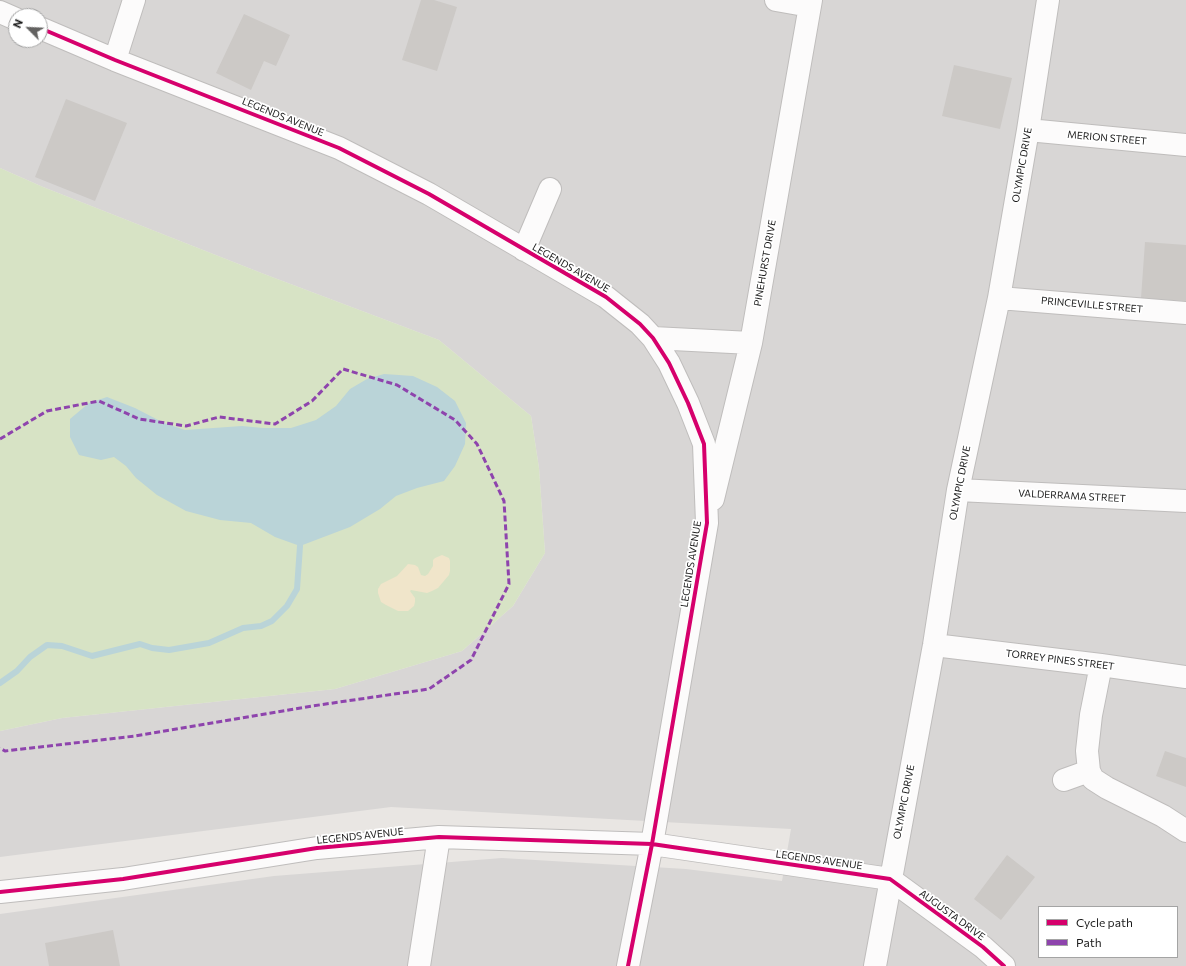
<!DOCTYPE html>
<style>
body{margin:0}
#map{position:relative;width:1186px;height:966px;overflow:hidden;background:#e9e6e3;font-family:Commissioner,sans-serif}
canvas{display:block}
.legend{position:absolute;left:1038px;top:906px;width:140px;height:52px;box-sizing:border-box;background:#fff;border:1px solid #a4a4a4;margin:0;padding:5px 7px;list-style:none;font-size:12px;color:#1b1b1b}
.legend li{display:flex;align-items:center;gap:8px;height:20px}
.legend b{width:20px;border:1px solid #a4a4a4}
.north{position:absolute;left:8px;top:8px;width:40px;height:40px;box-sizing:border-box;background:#fff;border:1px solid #a4a4a4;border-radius:50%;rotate:294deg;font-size:11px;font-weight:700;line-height:16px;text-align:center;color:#1b1b1b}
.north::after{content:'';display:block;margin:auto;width:14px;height:18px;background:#636261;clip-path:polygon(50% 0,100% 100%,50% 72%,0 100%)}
</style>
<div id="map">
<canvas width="1186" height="966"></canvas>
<ul class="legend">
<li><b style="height:5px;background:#d6006c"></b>Cycle path</li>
<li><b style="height:5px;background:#8e44ad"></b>Path</li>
</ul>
<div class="north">N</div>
</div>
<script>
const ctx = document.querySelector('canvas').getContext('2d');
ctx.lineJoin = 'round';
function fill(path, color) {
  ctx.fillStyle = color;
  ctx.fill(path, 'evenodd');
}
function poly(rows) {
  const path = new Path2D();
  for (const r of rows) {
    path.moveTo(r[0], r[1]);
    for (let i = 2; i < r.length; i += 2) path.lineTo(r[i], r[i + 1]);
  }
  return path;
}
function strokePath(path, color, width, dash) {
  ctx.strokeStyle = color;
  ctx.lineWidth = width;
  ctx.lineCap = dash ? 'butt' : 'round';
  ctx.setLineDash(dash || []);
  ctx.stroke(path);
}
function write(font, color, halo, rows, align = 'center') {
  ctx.font = font + ' Commissioner,sans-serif';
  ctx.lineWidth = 3.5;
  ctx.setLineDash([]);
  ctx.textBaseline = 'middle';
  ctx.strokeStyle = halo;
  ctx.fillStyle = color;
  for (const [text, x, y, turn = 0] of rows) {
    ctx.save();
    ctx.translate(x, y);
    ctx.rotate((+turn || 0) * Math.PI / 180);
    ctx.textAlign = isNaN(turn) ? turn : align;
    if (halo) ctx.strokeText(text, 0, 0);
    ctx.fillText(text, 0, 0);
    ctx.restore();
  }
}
const residential = poly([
 [0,0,1186,0,1186,966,0,966,0,914,274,876,502,858,686,869,782,881,791,829,391,807,0,857,0,731,62,718,335,689,462,651,513,606,545,553,539,468,531,416,439,340,264,274,43,187,0,168],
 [16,16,40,16,40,40,16,40],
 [1039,907,1177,907,1177,957,1039,957]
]);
const grass = poly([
 [0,168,43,187,264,274,439,340,531,416,539,468,545,553,513,606,462,651,335,689,62,718,0,731]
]);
const sand = poly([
 [442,555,449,558,450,561,450,571,449,575,438,588,432,591,427,593,411,590,410,591,415,598,415,602,414,606,408,611,398,611,386,605,381,602,378,593,378,589,381,584,397,576,408,564,415,565,418,567,421,575,425,576,428,574,433,566,433,560,435,558]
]);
const water = poly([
 [384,374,413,376,437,387,455,401,466,423,465,444,455,466,444,481,417,488,396,496,380,509,350,527,300,546,275,537,251,523,220,520,186,511,157,495,136,478,126,466,114,457,101,460,79,455,70,437,70,419,89,403,107,397,135,408,164,423,185,430,242,426,263,428,291,428,316,420,336,406,350,389,367,379]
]);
const stream = poly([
 [0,683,17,671,30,657,47,645,62,646,92,656,140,644,152,648,169,650,209,643,243,628,261,626,272,621,287,606,297,589,300,546]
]);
const building = poly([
 [421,0,434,0,457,7,437,71,402,60],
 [244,14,290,35,276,66,264,61,251,90,216,73],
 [954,65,1012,78,1000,129,942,116],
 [66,99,127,123,95,201,35,177],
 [1145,242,1186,245,1186,301,1141,298],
 [1165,751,1186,758,1186,787,1156,776],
 [1007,855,1035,877,1001,920,974,899],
 [113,930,120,966,49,966,45,943]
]);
const minor = poly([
 [776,0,810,6],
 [0,12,16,19],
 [40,28,115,60,339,148,429,194,606,297,640,324,653,338,669,363,688,403,704,444,707,523,652,844,628,966],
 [115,60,134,0],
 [1028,130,1186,145],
 [524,250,550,189],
 [999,298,1186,313],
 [653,338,751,343],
 [958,490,1186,501],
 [713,499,751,343,811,0],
 [934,645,1101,665,1186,677],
 [1101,665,1091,715,1087,751,1089,771,1093,779,1107,788,1163,816,1186,831],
 [1064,780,1089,771],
 [0,892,123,879,317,848,439,837,652,844,890,879,983,947,1004,966],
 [419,966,439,837],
 [875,966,934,645,958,490,999,298,1028,130,1048,0]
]);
const quiet = poly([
 [0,439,47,411,99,401,139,419,186,426,219,417,275,424,312,401,343,369,397,385,455,420,477,444,504,501,509,584,471,660,429,689,312,706,135,736,5,751,0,748]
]);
const cycleway = poly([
 [40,28,115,60,339,148,429,194,606,297,640,324,653,338,669,363,688,403,704,444,707,523,652,844,628,966],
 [0,892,123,879,317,848,439,837,652,844,890,879,983,947,1004,966]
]);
const streetNames = [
 ["LEGENDS AVENUE",283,117,22],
 ["MERION STREET",1107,138,5],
 ["OLYMPIC DRIVE",1022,165,-80],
 ["PINEHURST DRIVE",765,263,-80],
 ["LEGENDS AVENUE",571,268,30],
 ["PRINCEVILLE STREET",1092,305,5],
 ["OLYMPIC DRIVE",960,483,-79],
 ["VALDERRAMA STREET",1072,496,3],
 ["LEGENDS AVENUE",691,564,-81],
 ["TORREY PINES STREET",1060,660,7],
 ["OLYMPIC DRIVE",904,802,-79],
 ["LEGENDS AVENUE",360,836,-6],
 ["LEGENDS AVENUE",819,860,8],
 ["AUGUSTA DRIVE",952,915,36]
];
fill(residential, '#d8d6d5');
fill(grass, '#d7e3c5');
fill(sand, '#f0e5ca');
fill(water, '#bad4d8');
strokePath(stream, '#bad4d8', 6);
fill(building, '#ccc9c6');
strokePath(minor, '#bfbdbc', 24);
strokePath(minor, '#fcfbfb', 22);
strokePath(quiet, '#8e44ad', 3, [6, 3]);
strokePath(cycleway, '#d6006c', 4);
write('10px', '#1b1b1b', '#fff', streetNames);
</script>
